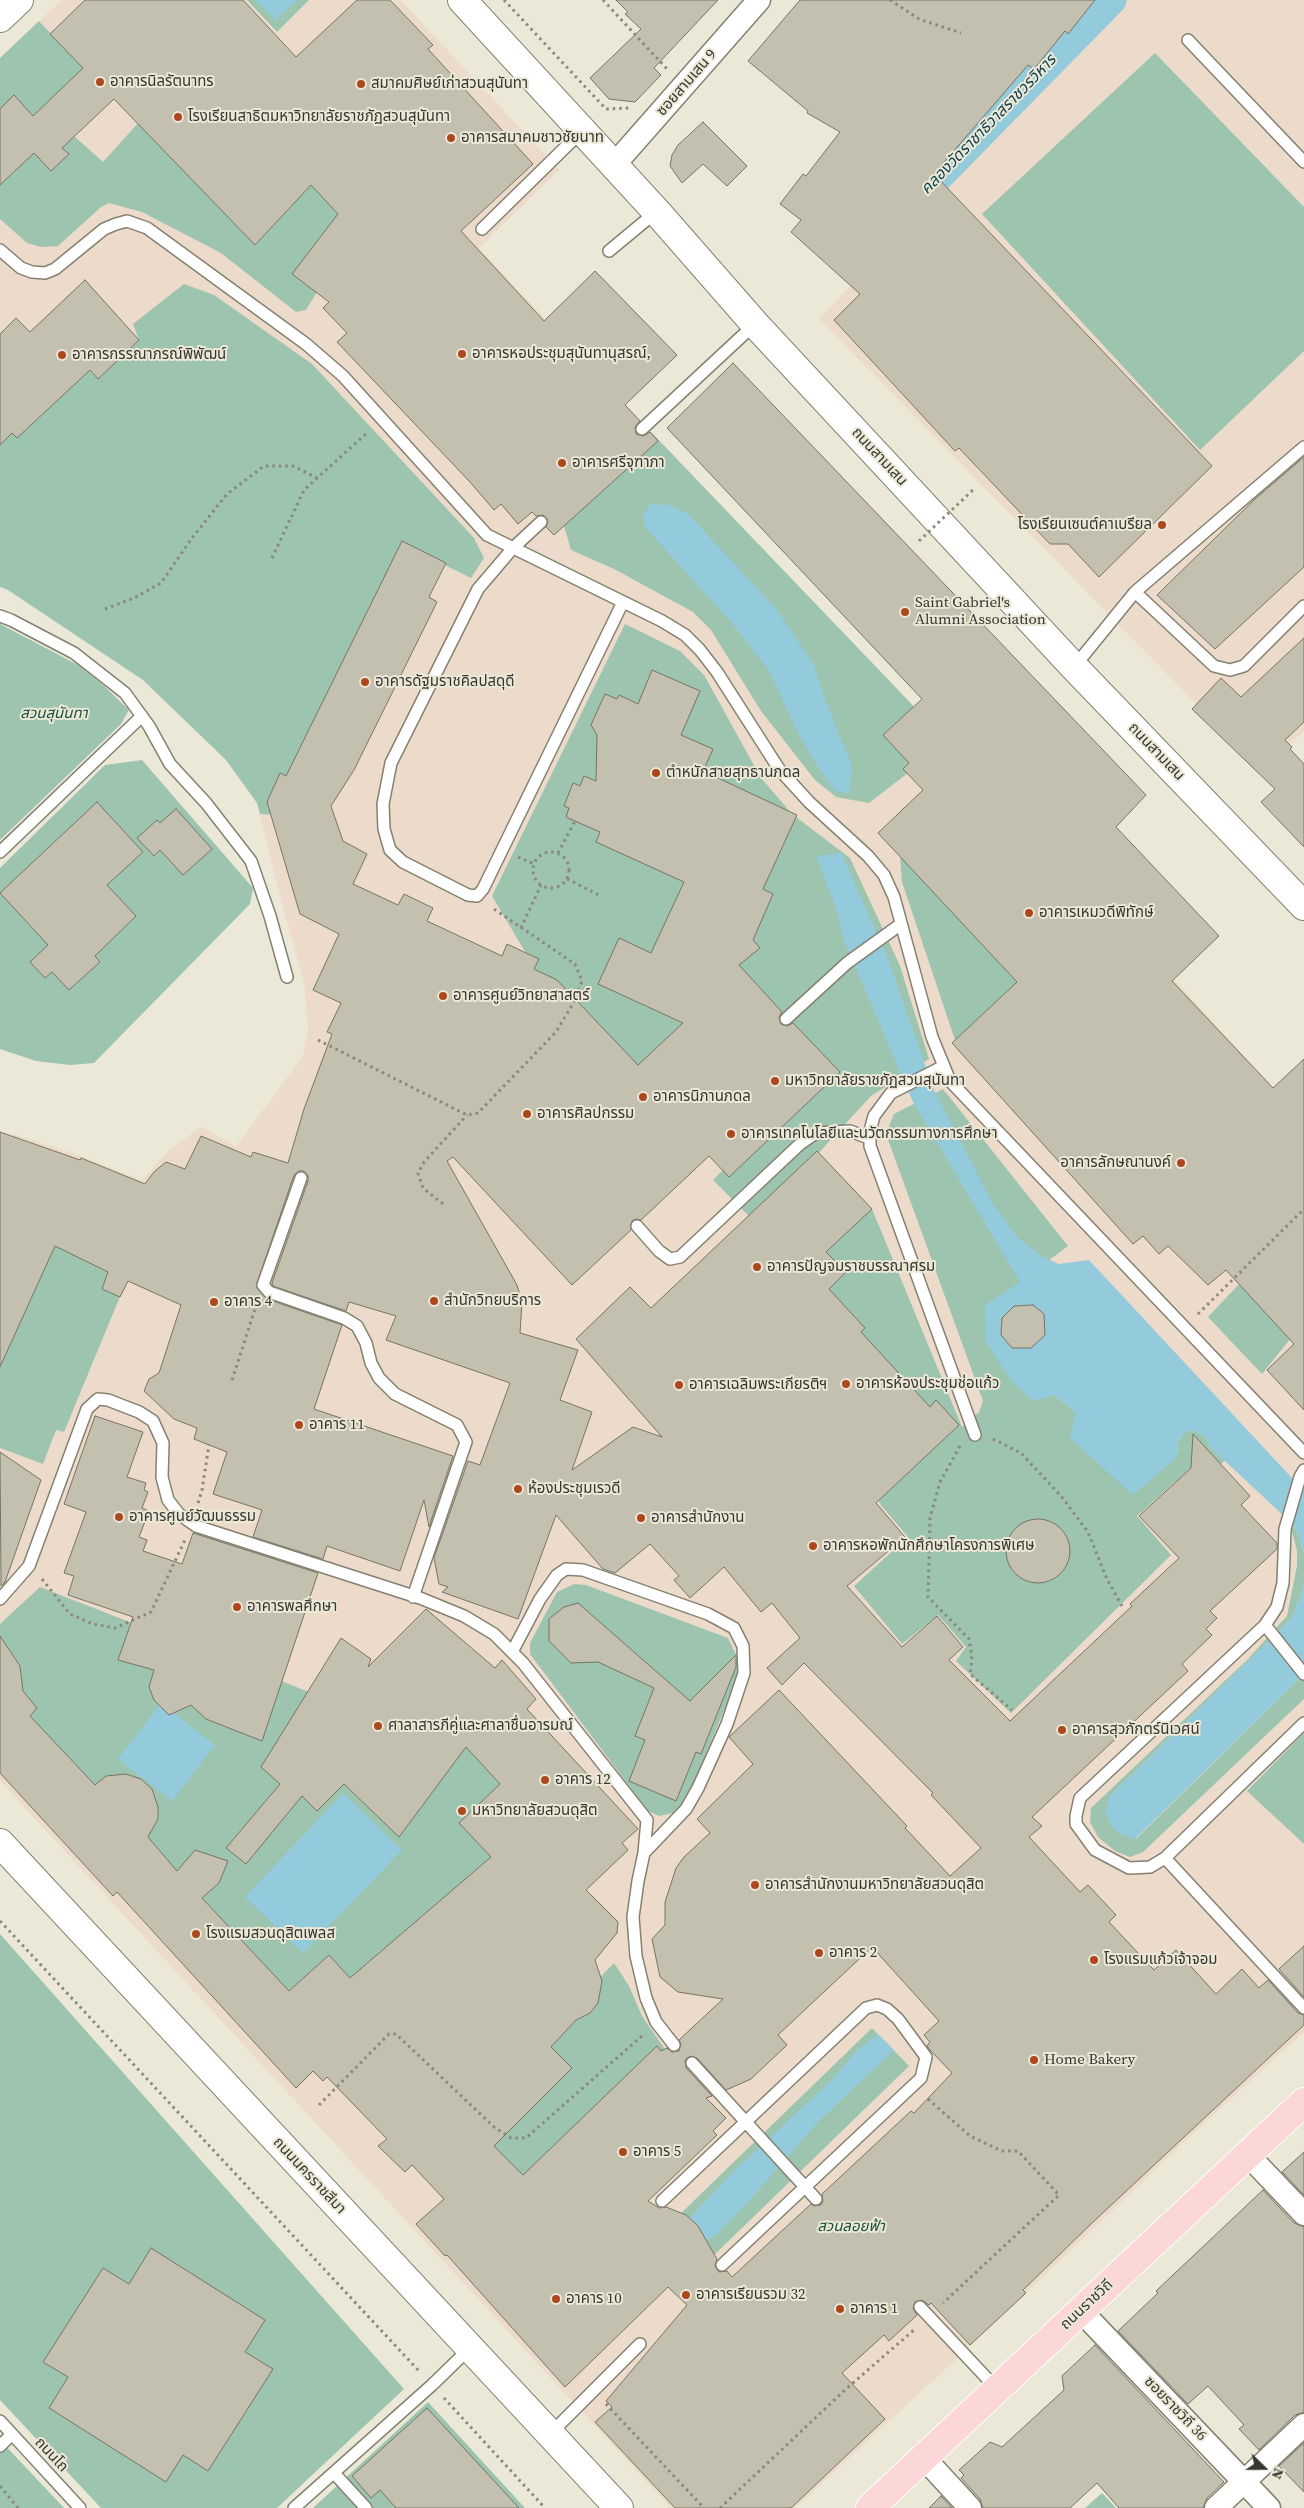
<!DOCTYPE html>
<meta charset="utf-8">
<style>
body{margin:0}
#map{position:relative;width:1304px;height:2508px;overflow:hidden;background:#ece8d7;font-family:"Source Serif 4",serif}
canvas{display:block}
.north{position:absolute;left:1239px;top:2443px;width:50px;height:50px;-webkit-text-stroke:4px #ece8d7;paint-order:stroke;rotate:112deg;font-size:14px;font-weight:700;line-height:20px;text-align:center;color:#37362f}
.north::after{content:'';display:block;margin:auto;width:18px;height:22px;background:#37362f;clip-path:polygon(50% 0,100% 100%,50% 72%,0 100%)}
</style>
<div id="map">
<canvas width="1304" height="2508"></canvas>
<div class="north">N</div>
</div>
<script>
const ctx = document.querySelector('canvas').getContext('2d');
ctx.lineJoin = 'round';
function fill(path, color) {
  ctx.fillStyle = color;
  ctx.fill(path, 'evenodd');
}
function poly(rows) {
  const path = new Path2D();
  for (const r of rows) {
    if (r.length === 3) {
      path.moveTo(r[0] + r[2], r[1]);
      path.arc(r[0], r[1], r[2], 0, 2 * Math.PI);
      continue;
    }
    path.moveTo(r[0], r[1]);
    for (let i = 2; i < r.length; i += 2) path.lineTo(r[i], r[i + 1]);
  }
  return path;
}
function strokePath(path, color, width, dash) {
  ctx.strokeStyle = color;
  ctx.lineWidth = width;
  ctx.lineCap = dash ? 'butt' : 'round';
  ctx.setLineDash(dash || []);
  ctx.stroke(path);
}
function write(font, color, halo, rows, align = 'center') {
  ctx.font = font + ' "Source Serif 4","Noto Sans Thai",serif';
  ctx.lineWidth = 4;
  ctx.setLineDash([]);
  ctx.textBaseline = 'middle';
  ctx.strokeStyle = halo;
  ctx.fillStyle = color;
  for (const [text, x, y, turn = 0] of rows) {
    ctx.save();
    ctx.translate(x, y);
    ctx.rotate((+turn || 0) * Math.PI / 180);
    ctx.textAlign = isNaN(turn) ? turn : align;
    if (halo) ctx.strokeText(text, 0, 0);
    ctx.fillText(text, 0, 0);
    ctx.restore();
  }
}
const education = poly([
 [62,0,247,0,277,32,309,0,401,0,559,170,479,248,652,433,1173,978,1304,1122,1304,2032,1199,2128,963,2353,795,2508,671,2508,0,1781,0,1165,14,1134,76,1154,142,1180,169,1150,201,1127,236,1146,303,1056,308,1028,304,982,281,901,257,803,226,760,143,680,8,590,0,587,0,58],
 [1120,0,1304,0,1304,731,1262,771,819,319,1085,40]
]);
const green = poly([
 [247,0,309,0,277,32],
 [39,21,83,68,45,105,74,136,103,162,140,121,255,245,311,185,356,228,306,310,296,312,221,253,142,212,109,203,101,207,58,246,41,247,27,243,0,219,0,58],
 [1155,53,1304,207,1304,351,1200,450,982,214],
 [184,284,214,295,312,364,474,538,484,558,471,578,412,549,277,815,260,814,257,803,226,760,143,680,8,590,0,587,0,437,78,361,98,378,139,340,133,324],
 [652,433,948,742,869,803,836,797,815,780,761,711,711,630,693,612,614,569,571,550,564,526],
 [0,624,78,665,104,686,129,710,121,724,0,840],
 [625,624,680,651,704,675,761,778,792,814,850,858,900,966,929,1059,871,1096,755,1222,713,1180,826,1066,641,1076,546,987,492,896],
 [142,760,253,888,250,904,94,1063,70,1065,36,1061,0,1049,0,868,105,765],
 [900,856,1017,982,955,1040,902,882],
 [943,1089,1068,1246,1020,1282,1054,1395,1076,1413,1177,1457,1178,1442,1184,1433,1192,1430,1201,1434,1207,1440,1210,1447,1225,1460,1210,1476,1195,1464,1137,1516,1171,1555,1011,1713,956,1661,966,1647,938,1615,902,1644,854,1586,908,1537,880,1504,796,1268,872,1209,962,1427,979,1412,983,1401,886,1134,894,1114],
 [1297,1223,1304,1322,1262,1374,1208,1317],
 [53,1238,131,1270,64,1432,56,1430,43,1464,0,1448,0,1355],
 [1290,1524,1298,1533,1304,1553,1304,1582,1301,1596,1291,1619,1110,1796,1136,1839,1304,1674,1304,1699,1143,1852,1130,1857,1115,1851,1098,1837,1090,1822,1091,1808,1247,1660,1287,1616,1297,1566,1297,1551],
 [574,1584,586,1585,728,1638,737,1657,738,1671,729,1698,691,1790,677,1812,659,1816,648,1811,530,1654,530,1643,557,1592],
 [40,1587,309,1692,406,1782,474,1743,545,1822,304,2025,0,1704,0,1624],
 [1304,1733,1304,1844,1247,1791],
 [0,1934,404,2389,277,2508,101,2508,0,2400],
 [614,1963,629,1986,642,2016,671,2058,518,2193,422,2025,489,2093],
 [872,2028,909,2066,710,2259,673,2221],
 [428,2402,525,2508,313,2508],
 [0,2440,64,2508,0,2508],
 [1102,2493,1116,2508,1085,2508]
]);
const water = poly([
 [255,0,297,0,276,20],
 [651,504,669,505,688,514,777,610,814,665,826,702,852,766,849,794,835,791,816,764,799,735,768,669,730,621,645,527,643,515],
 [841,853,888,958,933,1088,993,1204,1017,1237,1041,1256,1059,1264,1089,1260,1304,1491,1304,1553,1298,1533,1285,1517,1210,1447,1207,1440,1201,1434,1192,1430,1184,1433,1178,1442,1177,1457,1133,1495,1070,1438,1076,1413,1054,1395,1033,1401,1012,1382,986,1342,985,1305,1020,1282,913,1102,845,943,836,908,816,856],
 [1304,1582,1304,1674,1135,1839,1120,1834,1112,1827,1105,1812,1110,1796,1291,1619,1301,1596],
 [161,1703,215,1745,172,1801,118,1759],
 [343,1793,402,1850,303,1953,245,1897],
 [878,2034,894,2050,818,2122,749,2201,715,2236,705,2241,680,2228,735,2170,832,2080,856,2051]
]);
const canal = poly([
 [911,205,1112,0]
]);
const building = poly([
 [85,0,243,0,296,57,357,0,390,0,433,45,428,49,533,164,461,231,544,321,595,271,677,355,625,405,640,421,635,427,636,434,643,436,650,432,658,441,554,535,546,527,548,520,543,515,536,516,532,512,518,524,501,504,494,510,470,482,337,342,347,333,323,308,329,302,292,274,338,214,311,185,255,245,114,99,62,148,69,154,51,171,34,153,0,185,0,109,14,95,33,116,83,68,50,34,85,0],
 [616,0,718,0,654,68,661,75,635,102,609,99,590,78,641,29,625,14,628,12,616,0],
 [800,0,1095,0,1068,34,1065,31,1034,69,1028,65,934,174,1212,466,1099,577,1068,544,1050,544,959,448,955,451,834,320,860,294,791,232,801,220,780,204,803,174,806,176,840,132,807,113,808,111,748,61,800,0],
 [703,122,747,166,727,186,703,164,682,183,670,166,672,155,678,145,703,122],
 [85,280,139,340,98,379,90,370,17,438,12,433,0,445,0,334,16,318,30,332,85,280],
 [733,363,1146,795,1116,827,1219,936,1172,981,1273,1088,1304,1059,1304,1410,1267,1370,1294,1344,1226,1270,1208,1285,1168,1246,1159,1254,1143,1236,1133,1244,952,1043,1017,982,878,833,923,790,903,769,909,763,883,735,922,699,667,428,733,363],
 [1304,457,1304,567,1215,649,1157,595,1255,499,1304,457],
 [402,541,446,563,429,597,437,602,354,770,331,806,343,841,367,854,353,884,398,905,404,894,433,908,427,921,502,956,507,944,539,959,534,969,557,980,638,1065,683,1023,598,984,619,938,651,953,684,882,596,842,600,832,566,817,569,808,564,806,573,783,580,786,584,776,596,781,597,735,591,725,605,694,617,699,619,695,638,704,652,670,700,691,681,735,713,749,703,771,797,815,763,889,773,894,753,940,760,948,739,965,782,1012,779,1017,781,1024,787,1026,793,1023,840,1072,729,1177,709,1156,641,1220,636,1219,632,1221,631,1230,572,1285,453,1157,447,1161,517,1285,522,1302,520,1333,578,1350,560,1400,592,1412,572,1470,633,1427,662,1437,576,1339,630,1287,651,1308,817,1151,872,1209,826,1252,846,1272,829,1289,865,1328,861,1332,930,1407,936,1400,959,1425,876,1503,905,1537,847,1586,902,1647,937,1616,963,1647,949,1660,1010,1721,1132,1606,1130,1604,1179,1558,1139,1516,1191,1468,1193,1434,1250,1496,1241,1505,1277,1543,1277,1549,1210,1611,1217,1618,1206,1629,1212,1635,1182,1664,1188,1671,1032,1817,1042,1826,1029,1837,1080,1892,1088,1885,1116,1915,1109,1922,1154,1970,1176,1950,1216,1994,1242,1969,1259,1988,1268,1980,1298,2013,1304,2015,1304,2025,1092,2223,1023,2290,1026,2293,970,2345,931,2303,929,2305,922,2300,915,2302,913,2308,917,2315,889,2341,884,2335,842,2373,885,2419,791,2508,675,2508,595,2422,612,2407,606,2401,687,2305,668,2287,565,2387,447,2255,445,2256,416,2224,444,2199,412,2165,405,2172,378,2146,387,2139,327,2077,323,2081,313,2071,296,2088,117,1892,113,1896,0,1773,0,1636,20,1666,23,1691,37,1708,30,1716,95,1785,106,1776,126,1774,141,1779,152,1789,158,1807,158,1819,148,1837,177,1871,195,1850,228,1861,219,1883,202,1898,289,1991,329,1955,350,1978,491,1857,459,1823,500,1784,466,1747,399,1837,344,1784,317,1811,302,1796,246,1864,226,1848,280,1784,261,1767,341,1638,371,1659,368,1667,426,1609,495,1668,502,1660,536,1699,527,1709,638,1829,622,1843,628,1850,586,1890,618,1922,617,1933,595,1960,602,1981,598,2003,590,2013,576,2020,551,2047,572,2068,494,2146,523,2175,657,2046,661,2051,667,2048,672,2052,679,2051,681,2044,679,2040,723,1999,678,1992,660,1977,652,1939,665,1925,665,1902,676,1868,684,1857,710,1833,697,1819,753,1764,729,1737,779,1690,907,1826,905,1828,950,1876,981,1848,931,1795,933,1793,804,1663,782,1685,767,1668,800,1638,772,1603,761,1612,724,1567,690,1598,674,1580,679,1576,650,1544,615,1573,603,1569,556,1515,518,1619,442,1592,448,1587,439,1584,434,1558,468,1461,480,1465,510,1383,386,1340,396,1316,349,1302,346,1311,273,1286,272,1283,308,1181,308,1176,304,1171,299,1171,294,1175,256,1286,267,1299,342,1325,314,1409,453,1456,429,1527,424,1500,400,1571,327,1546,323,1559,253,1537,262,1510,213,1494,227,1452,194,1439,197,1428,174,1419,144,1391,149,1379,159,1373,181,1305,128,1281,120,1297,102,1289,108,1272,55,1246,0,1367,0,1132,80,1160,81,1158,145,1184,154,1172,166,1162,185,1169,201,1136,251,1157,253,1152,288,1163,304,1109,332,1034,327,1032,341,1003,313,990,339,934,300,914,267,802,280,773,286,776,402,541],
 [872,1947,939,2021,924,2035,930,2042,927,2046,931,2051,952,2073,914,2113,911,2111,822,2194,823,2201,821,2205,814,2206,811,2204,732,2277,727,2271,719,2272,715,2266,717,2259,698,2226,686,2215,666,2207,659,2208,648,2201,717,2135,713,2131,726,2118,706,2098,712,2096,686,2068,685,2060,690,2056,697,2058,726,2090,751,2079,787,2045,778,2035,872,1947],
 [1304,638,1304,722,1285,740,1292,747,1290,749,1304,764,1304,847,1261,802,1275,789,1192,709,1221,678,1241,697,1304,638],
 [97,802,143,852,107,885,136,916,95,956,100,962,69,990,52,972,45,978,30,962,48,945,0,893,97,802],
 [176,809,212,849,183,875,160,850,154,856,137,838,157,820,160,823,176,809],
 [1033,1305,1044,1314,1045,1335,1031,1348,1012,1348,1001,1335,1002,1318,1014,1306,1033,1305],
 [95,1416,143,1432,127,1477,146,1483,144,1490,148,1492,142,1508,149,1511,139,1537,147,1540,143,1551,182,1564,193,1533,318,1573,262,1741,206,1719,191,1705,169,1715,154,1700,149,1687,154,1670,118,1660,133,1617,68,1595,74,1576,64,1573,86,1512,64,1504,95,1416],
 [0,1452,41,1480,5,1582,1,1586,0,1452],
 [1038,1551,32],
 [578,1603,690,1701,736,1655,736,1667,701,1754,696,1752,676,1801,629,1781,645,1740,635,1736,654,1688,598,1662,571,1663,549,1641,549,1619,564,1607,578,1603],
 [1304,1946,1304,1997,1279,1969,1304,1946],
 [1304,2152,1304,2195,1282,2172,1304,2152],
 [1263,2190,1294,2223,1304,2227,1304,2412,1295,2415,1259,2450,1239,2429,1244,2425,1208,2386,1188,2404,1118,2331,1158,2293,1156,2291,1263,2190],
 [151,2248,265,2320,245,2352,273,2369,208,2471,183,2455,166,2482,49,2408,68,2377,43,2362,103,2268,129,2284,151,2248],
 [1095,2345,1224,2482,1207,2498,1203,2508,1119,2508,1097,2483,1070,2508,983,2508,980,2499,961,2478,964,2475,959,2470,990,2442,1002,2447,1064,2390,1062,2376,1095,2345],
 [427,2408,519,2508,396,2508,380,2490,371,2498,352,2476,427,2408],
 [1304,2443,1304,2492,1279,2466,1304,2443],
 [941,2496,952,2508,929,2508,941,2496]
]);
const path = poly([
 [504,0,606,109,630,108],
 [603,0,667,69],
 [890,0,919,19,961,33],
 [272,558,304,490,368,432],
 [105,609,134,598,161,583,192,538,227,494,264,466,293,466,317,478],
 [551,870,18],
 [558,853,575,821],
 [518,857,534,864],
 [567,879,601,896],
 [521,928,541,885],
 [318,1040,467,1115,478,1113,556,1032,574,1002,582,981,575,964,491,907],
 [443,1204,423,1188,418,1173,424,1162,467,1115],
 [1198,1314,1304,1209],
 [232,1380,256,1306],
 [993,1439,1021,1453,1061,1496,1088,1532,1107,1579,1122,1606],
 [960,1446,940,1482,930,1518,928,1597,969,1639,972,1656,970,1674,1012,1710],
 [198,1503,202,1490,209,1445],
 [42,1579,70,1614,93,1624,115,1628,151,1612,185,1540],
 [0,1921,419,2371],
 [928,2099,970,2136,1002,2151,1018,2151,1059,2195,943,2303],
 [319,2105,389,2034,396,2034,494,2127,511,2138,526,2138,643,2035],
 [444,2398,545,2508],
 [606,2404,704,2508],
 [0,2486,18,2508],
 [720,2508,846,2389,915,2329]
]);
const lane = poly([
 [1188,40,1304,162],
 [482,229,582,131],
 [0,250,21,268,32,272,45,273,55,269,104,229,116,224,127,221,147,228,306,344,343,376,487,535,662,621,685,635,700,650,717,672,779,769,809,802,868,856,884,875,894,897,932,1037,950,1081,1304,1453],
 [609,251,656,212],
 [642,429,755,324],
 [541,522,513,548,478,589,391,763,383,804,384,829,390,850,403,862,468,895,477,896,483,889,623,602],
 [1135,592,1214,666,1230,670,1244,666,1304,606],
 [0,616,11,620,74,653,125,693,149,726,170,764,206,803,251,861,270,916,287,977],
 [1074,667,1135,592,1304,447],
 [0,852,142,716],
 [786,1019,847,963,901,924],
 [944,1066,891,1093,874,1116,870,1131,870,1146,975,1435],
 [301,1178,263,1285,269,1292,344,1318,357,1326,366,1343,371,1363,379,1378,395,1394,457,1425,466,1442,413,1597],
 [637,1226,659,1251,670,1259,680,1257,800,1144,816,1133,850,1131,869,1138],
 [1304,1470,1300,1477,1285,1529,1283,1583,1277,1607,1265,1625,1080,1798,1076,1816,1076,1824,1095,1850,1129,1868,1150,1867,1165,1858,1304,2008],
 [0,1599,29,1566,87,1409,98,1399,108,1400,139,1412,153,1421,163,1443,162,1477,168,1500,179,1514,196,1526,420,1598,464,1616,494,1634,523,1663,647,1820,644,1853,638,1881,633,1917,636,1956,646,1998,656,2022,674,2045],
 [1265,1625,1304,1674],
 [512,1652,540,1599,557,1575,566,1569,583,1570,708,1614,734,1628,743,1646,744,1673,727,1724,698,1788,686,1809,644,1853],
 [1165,1858,1304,1723],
 [692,2063,816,2199],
 [662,2201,866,2008,877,2005,887,2009,898,2019,926,2057,921,2078,722,2265],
 [920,2307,997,2389],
 [0,2421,80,2508],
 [550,2434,640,2344],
 [0,2446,12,2434],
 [334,2473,366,2508],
 [294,2508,432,2385,470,2348]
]);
const street = poly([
 [614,165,759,0],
 [1248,2155,1304,2214],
 [1081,2311,1269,2508],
 [924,2458,970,2508],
 [1216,2508,1304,2425]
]);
const secondary = poly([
 [462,0,657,212,755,324,1074,667,1304,906],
 [0,18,19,0],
 [0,1843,619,2508]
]);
const primary = poly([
 [870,2508,1304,2102]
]);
const pathBridge = poly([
 [919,541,975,488]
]);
const markers = [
 [100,82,5,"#ad471d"],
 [361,84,5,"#ad471d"],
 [178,117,5,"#ad471d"],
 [451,138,5,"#ad471d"],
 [462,354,5,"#ad471d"],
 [62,355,5,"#ad471d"],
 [562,463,5,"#ad471d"],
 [1162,525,5,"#ad471d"],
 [905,612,5,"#ad471d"],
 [365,682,5,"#ad471d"],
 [656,773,5,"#ad471d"],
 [1029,913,5,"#ad471d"],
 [443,996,5,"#ad471d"],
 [775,1081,5,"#ad471d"],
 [643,1097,5,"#ad471d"],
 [527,1114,5,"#ad471d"],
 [731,1134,5,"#ad471d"],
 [1181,1163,5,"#ad471d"],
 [757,1267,5,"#ad471d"],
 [434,1301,5,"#ad471d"],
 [214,1302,5,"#ad471d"],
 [846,1384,5,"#ad471d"],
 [679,1385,5,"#ad471d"],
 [299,1425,5,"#ad471d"],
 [518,1489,5,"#ad471d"],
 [119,1517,5,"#ad471d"],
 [641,1518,5,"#ad471d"],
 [813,1546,5,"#ad471d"],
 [237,1607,5,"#ad471d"],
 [378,1726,5,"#ad471d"],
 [1062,1730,5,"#ad471d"],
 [545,1780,5,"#ad471d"],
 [462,1811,5,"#ad471d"],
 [755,1885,5,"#ad471d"],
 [196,1934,5,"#ad471d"],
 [819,1953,5,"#ad471d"],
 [1094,1960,5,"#ad471d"],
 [1034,2060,5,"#ad471d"],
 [623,2152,5,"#ad471d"],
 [686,2295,5,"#ad471d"],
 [556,2299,5,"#ad471d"],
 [840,2309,5,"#ad471d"]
];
const poiNames = [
 ["อาคารนิลรัตนาทร",110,82],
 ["สมาคมศิษย์เก่าสวนสุนันทา",371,84],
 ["โรงเรียนสาธิตมหาวิทยาลัยราชภัฏสวนสุนันทา",188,117],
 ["อาคารสมาคมชาวชัยนาท",461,138],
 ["อาคารหอประชุมสุนันทานุสรณ์,",472,354],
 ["อาคารกรรณาภรณ์พิพัฒน์",72,355],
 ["อาคารศรีจุฑาภา",572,463],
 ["โรงเรียนเซนต์คาเบรียล",1152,525,"right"],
 ["Saint Gabriel's",915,603],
 ["Alumni Association",915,620],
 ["อาคารดัฐมราชคิลปสดุดี",375,682],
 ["ตำหนักสายสุทธานภดล",666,773],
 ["อาคารเหมวดีพิทักษ์",1039,913],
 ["อาคารศูนย์วิทยาสาสตร์",453,996],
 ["มหาวิทยาลัยราชภัฏสวนสุนันทา",785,1081],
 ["อาคารนิภานภดล",653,1097],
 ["อาคารศิลปกรรม",537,1114],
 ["อาคารเทคโนโลยีและนวัตกรรมทางการศึกษา",741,1134],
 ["อาคารลักษณานงค์",1171,1163,"right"],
 ["อาคารปัญจมราชบรรณาศรม",767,1267],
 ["สำนักวิทยบริการ",444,1301],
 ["อาคาร 4",224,1302],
 ["อาคารห้องประชุมช่อแก้ว",856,1384],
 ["อาคารเฉลิมพระเกียรติฯ",689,1385],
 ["อาคาร 11",309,1425],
 ["ห้องประชุมเรวดี",528,1489],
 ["อาคารศูนย์วัฒนธรรม",129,1517],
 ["อาคารสำนักงาน",651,1518],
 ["อาคารหอพักนักศึกษาโครงการพิเศษ",823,1546],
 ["อาคารพลศึกษา",247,1607],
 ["ศาลาสารภีคู่และศาลาชื่นอารมณ์",388,1726],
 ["อาคารสุวภักตร์นิเวศน์",1072,1730],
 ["อาคาร 12",555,1780],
 ["มหาวิทยาลัยสวนดุสิต",472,1811],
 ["อาคารสำนักงานมหาวิทยาลัยสวนดุสิต",765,1885],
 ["โรงแรมสวนดุสิตเพลส",206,1934],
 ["อาคาร 2",829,1953],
 ["โรงแรมแก้วเจ้าจอม",1104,1960],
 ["Home Bakery",1044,2060],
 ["อาคาร 5",633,2152],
 ["อาคารเรียนรวม 32",696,2295],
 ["อาคาร 10",566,2299],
 ["อาคาร 1",850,2309]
];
const streetNames = [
 ["ซอยสามเสน 9",687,83,-49],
 ["ถนนสามเสน",879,457,47],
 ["ถนนสามเสน",1156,752,46],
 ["ถนนนครราชสีมา",309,2176,47],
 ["ถนนราชวิถี",1087,2305,-43],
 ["ซอยราชวิถี 36",1175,2409,46],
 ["ถนนโถ",51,2455,47]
];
const parkNames = [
 ["สวนสุนันทา",54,714],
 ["สวนลอยฟ้า",851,2227]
];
const waterNames = [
 ["คลองวัดราชาธิวาสราชวรวิหาร",989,125,-46]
];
fill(education, '#ecdbca');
fill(green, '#9cc4af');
fill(water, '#93cadc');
strokePath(canal, '#93cadc', 29);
fill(building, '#c4c0af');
strokePath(building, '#787464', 1);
strokePath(lane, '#848171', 14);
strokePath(street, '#848171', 25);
strokePath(secondary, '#848171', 30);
strokePath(primary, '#fff', 30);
strokePath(path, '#8a877c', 3, [2.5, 4]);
strokePath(lane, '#fff', 11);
strokePath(street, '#fff', 22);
strokePath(secondary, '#fff', 28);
strokePath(primary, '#fbd7d8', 28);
strokePath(pathBridge, '#8a877c', 3, [2.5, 4]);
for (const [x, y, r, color] of markers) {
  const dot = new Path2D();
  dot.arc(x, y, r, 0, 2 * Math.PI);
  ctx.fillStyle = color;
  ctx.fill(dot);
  strokePath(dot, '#ece8d7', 2);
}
write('15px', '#37362f', '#ece8d7', poiNames, 'left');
write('15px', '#37362f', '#ece8d7', streetNames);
write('italic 15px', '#19543c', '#ece8d7', parkNames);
write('italic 16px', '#0a3d4a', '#ece8d7', waterNames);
</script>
